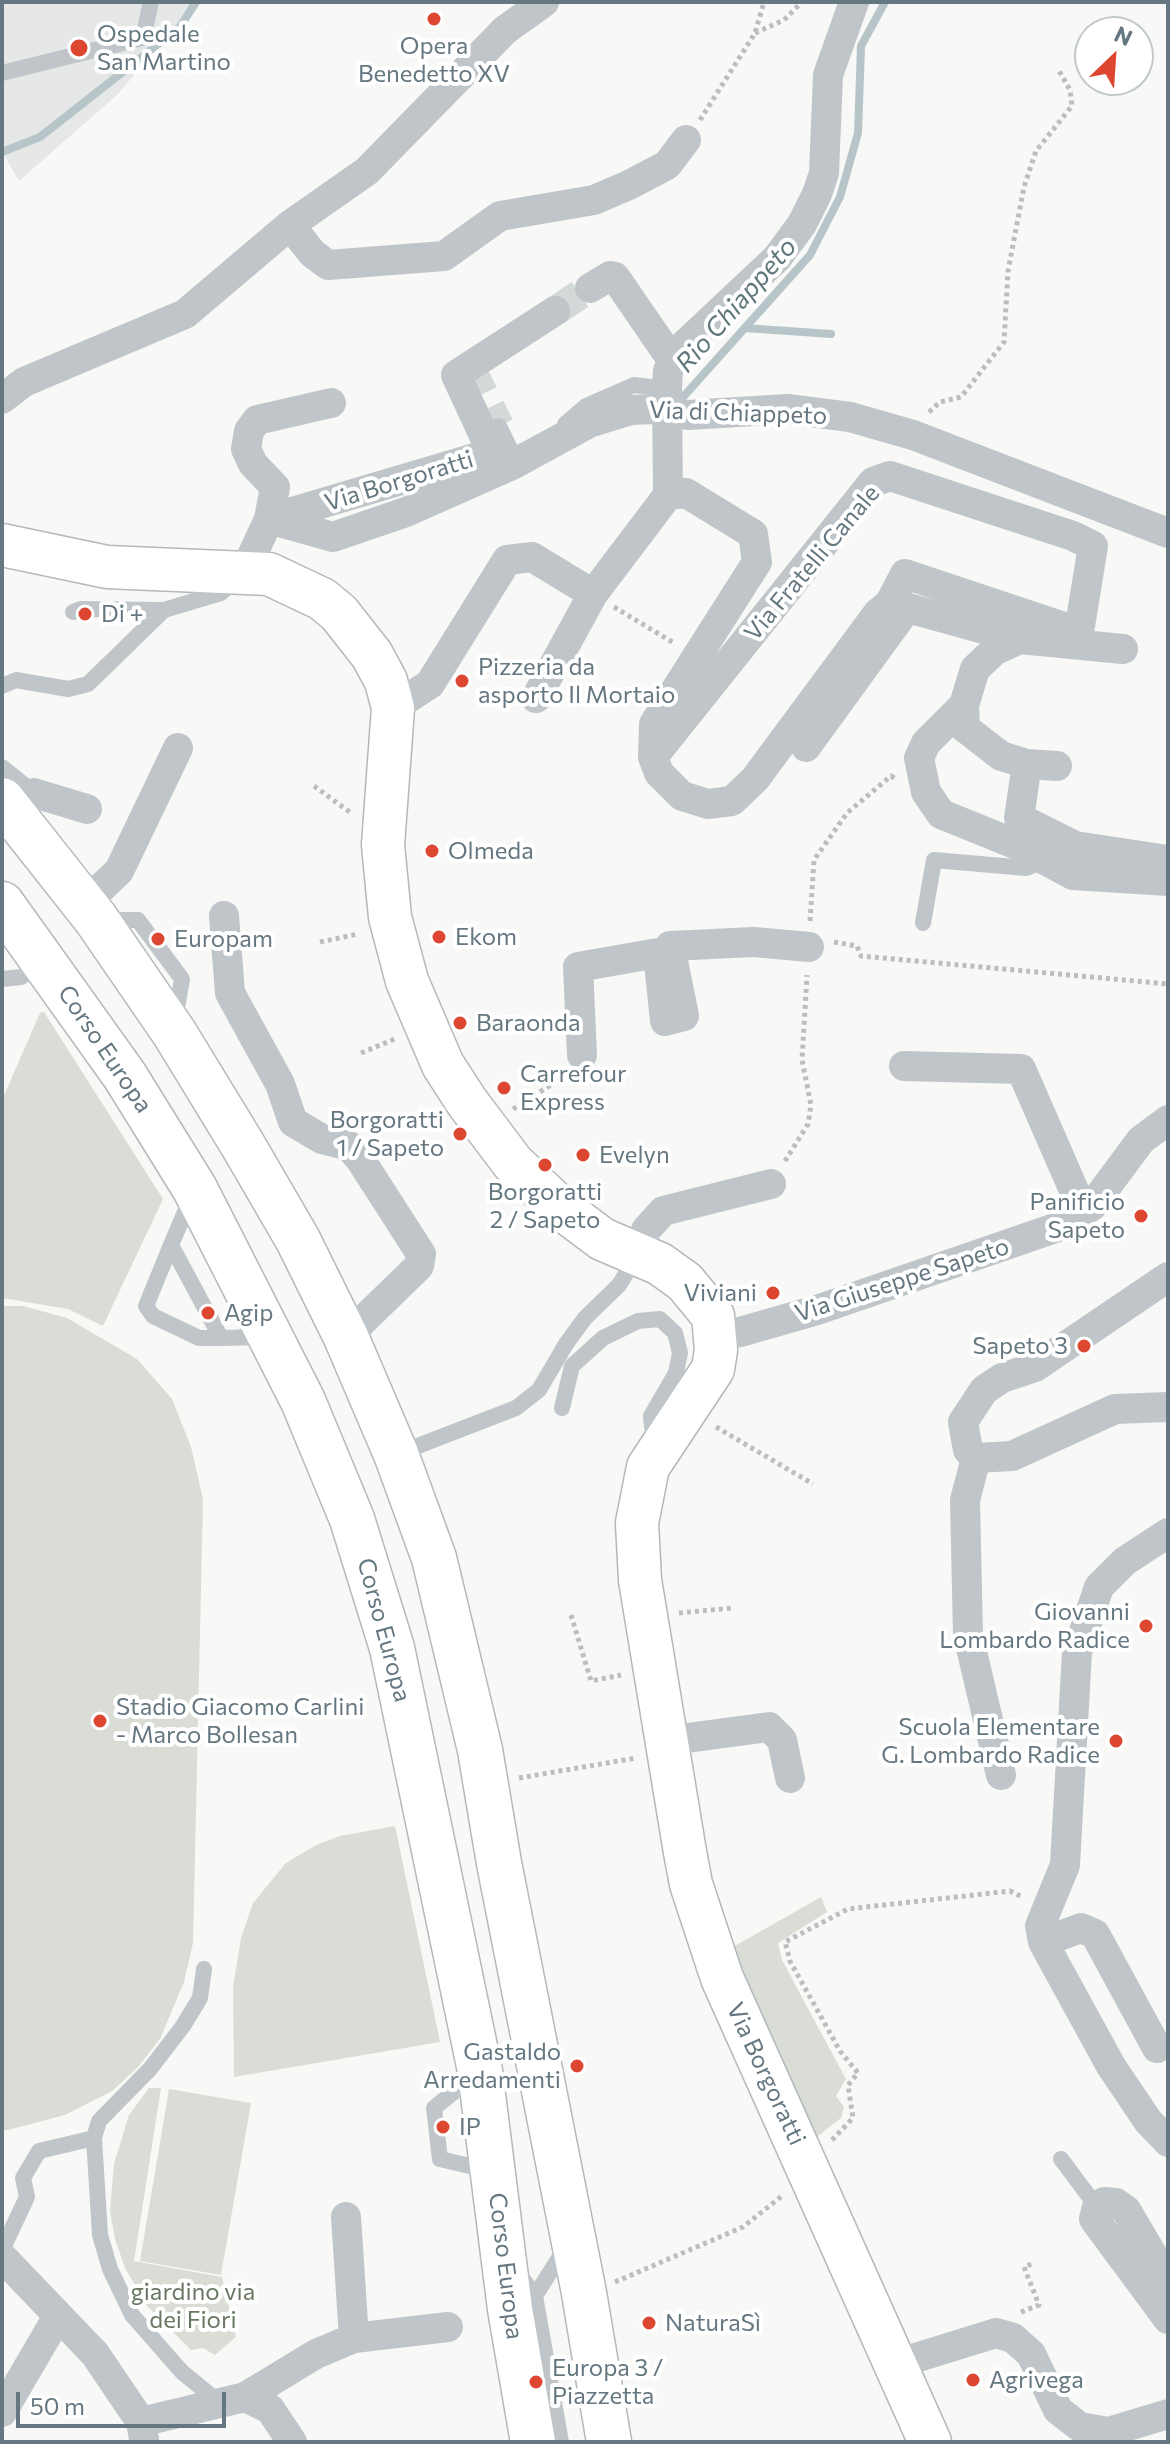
<!DOCTYPE html>
<meta charset="utf-8">
<style>
body{margin:0}
#map{position:relative;width:1170px;height:2444px;overflow:hidden;background:#f8f8f6;font-family:Commissioner,sans-serif}
canvas{display:block}
.frame{position:absolute;inset:0;border:4px solid #657780;pointer-events:none}
.north{position:absolute;left:1074px;top:16px;width:80px;height:80px;box-sizing:border-box;background:#fff;border:2px solid #c1c9cc;border-radius:50%;rotate:25deg;font-size:22px;font-weight:700;line-height:32px;text-align:center;color:#657780}
.north::after{content:'';display:block;margin:auto;width:28px;height:36px;background:#dd4732;clip-path:polygon(50% 0,100% 100%,50% 72%,0 100%)}
.scale{position:absolute;left:16px;top:2392px;width:210px;height:36px;box-sizing:border-box;border:4px solid #657780;border-top:0;padding-left:10px;font-size:24px;line-height:28px;white-space:nowrap;color:#657780;-webkit-text-stroke:6px #fff;paint-order:stroke}
</style>
<div id="map">
<canvas width="1170" height="2444"></canvas>
<div class="frame"></div>
<div class="north">N</div>
<div class="scale">50 m</div>
</div>
<script>
const ctx = document.querySelector('canvas').getContext('2d');
ctx.lineJoin = 'round';
function fill(path, color) {
  ctx.fillStyle = color;
  ctx.fill(path, 'evenodd');
}
function poly(rows) {
  const path = new Path2D();
  for (const r of rows) {
    path.moveTo(r[0], r[1]);
    for (let i = 2; i < r.length; i += 2) path.lineTo(r[i], r[i + 1]);
  }
  return path;
}
function strokePath(path, color, width, dash) {
  ctx.strokeStyle = color;
  ctx.lineWidth = width;
  ctx.lineCap = dash ? 'butt' : 'round';
  ctx.setLineDash(dash || []);
  ctx.stroke(path);
}
function write(font, color, halo, rows, align = 'center') {
  ctx.font = font + ' Commissioner,sans-serif';
  ctx.lineWidth = 8;
  ctx.setLineDash([]);
  ctx.textBaseline = 'middle';
  ctx.strokeStyle = halo;
  ctx.fillStyle = color;
  for (const [text, x, y, turn = 0] of rows) {
    ctx.save();
    ctx.translate(x, y);
    ctx.rotate((+turn || 0) * Math.PI / 180);
    ctx.textAlign = isNaN(turn) ? turn : align;
    if (halo) ctx.strokeText(text, 0, 0);
    ctx.fillText(text, 0, 0);
    ctx.restore();
  }
}
const built = poly([
 [2,2,196,2,118,94,19,181,2,152]
]);
const green = poly([
 [44,1012,163,1199,103,1326,68,1309,2,1298,2,1100,40,1013],
 [2,1306,23,1306,67,1318,137,1359,172,1399,191,1447,203,1499,193,1943,184,1982,160,2039,138,2067,112,2091,65,2115,8,2130,2,2130],
 [395,1826,440,2042,234,2077,233,1987,241,1938,253,1903,286,1863,316,1845,340,1836],
 [821,1897,827,1912,778,1943,782,1960,846,2079,836,2096,844,2107,841,2118,814,2139,748,1992,733,1947],
 [149,2088,161,2088,134,2261,222,2277,236,2337,215,2355,203,2348,191,2350,147,2306,125,2268,115,2239,110,2211,114,2164,129,2115],
 [169,2089,251,2103,221,2275,140,2261]
]);
const stream = poly([
 [2,152,40,137,180,27,196,2],
 [745,328,831,334],
 [676,405,810,255,840,197,858,133,861,46,885,2]
]);
const streetTunnel = poly([
 [555,311,590,288],
 [470,367,499,426]
]);
const path = poly([
 [755,33,784,20,802,2],
 [700,120,755,33,764,2],
 [929,412,940,402,961,397,1004,342,1008,271,1024,187,1036,151,1072,106,1070,90,1058,69],
 [614,607,674,643],
 [314,786,351,813],
 [810,921,814,860,847,813,891,776,896,779],
 [320,942,358,934],
 [834,942,857,946,861,956,1168,984],
 [361,1053,397,1038],
 [513,1109,565,1076],
 [785,1161,808,1124,811,1105,802,1060,807,975],
 [716,1427,813,1484],
 [679,1613,732,1608],
 [571,1615,591,1681,621,1675],
 [519,1778,636,1758],
 [832,2140,853,2118,848,2085,858,2073,840,2051,790,1961,785,1942,848,1909,1010,1891,1022,1897],
 [615,2282,743,2227,783,2195],
 [1021,2312,1039,2305,1024,2267,1034,2263]
]);
const lane = poly([
 [2,73,143,38,151,2],
 [565,424,586,406,634,385,667,389],
 [499,426,513,455,526,450],
 [73,612,81,609,164,610],
 [2,686,16,680,68,689,88,684,164,610,221,593,235,580],
 [2,767,34,793,29,798],
 [104,920,138,920,182,979,175,1020],
 [923,923,934,860,1026,868,1045,861],
 [2,979,21,977,45,964],
 [191,1198,171,1245,221,1338,264,1337],
 [171,1245,146,1306,153,1316,199,1338,221,1338],
 [562,1408,572,1366,603,1338,638,1321,660,1319,675,1333,680,1353,676,1373,651,1416,652,1427,661,1440],
 [397,1454,516,1408,539,1390,566,1344,585,1318,619,1285,637,1256],
 [204,1969,200,1998,183,2026,150,2069,99,2121,94,2138,100,2235,110,2269,132,2315,182,2372,220,2403],
 [476,2074,434,2108,440,2159,491,2171],
 [1061,2159,1097,2207],
 [2,2250,27,2197,23,2178,39,2151,94,2138],
 [517,2271,535,2296,561,2442],
 [535,2296,566,2247]
]);
const street = poly([
 [290,225,312,253,328,265,444,256,500,216,594,200,629,185,667,165,686,140],
 [590,288,610,276,615,277,672,360],
 [667,389,668,371,678,351,777,258,802,224,817,194,824,173,828,75,854,2],
 [2,399,24,382,185,314,290,225,367,171,505,30,544,2],
 [331,403,257,420,249,431,246,449,253,464,275,487,269,519,333,537,406,512,512,465,589,423,631,410,653,409,688,415,788,409,850,417,913,435,1168,533],
 [245,571,269,519,492,453,456,375,555,311],
 [1020,639,994,651,975,669,964,705,965,728,1001,756,1027,764,1057,766],
 [536,698,593,594],
 [964,705,926,743,919,758,926,792,941,814,1015,844,1073,875,1168,881],
 [393,708,430,684,507,560,532,557,593,594,668,495,686,493,753,534,757,562,654,724,653,757,659,773,682,796,708,804,732,801,755,779,878,613,890,603,1020,639,1123,649],
 [806,747,907,608],
 [653,757,873,482,890,476,1073,536,1093,546,1079,632,905,574,890,603],
 [1027,764,1019,818,1075,846,1168,860],
 [34,793,87,809],
 [84,904,119,871,178,748],
 [224,916,230,993,280,1084,293,1122,322,1139,349,1146,360,1159,421,1254,419,1266,346,1337],
 [582,1055,578,967,658,953,665,1021,684,1016,670,946,754,942,809,947],
 [904,1066,1021,1069,1083,1211],
 [646,1230,663,1211,771,1184],
 [1168,1277,1035,1367,1002,1378,984,1390,963,1422,968,1450,976,1458,1012,1456,1115,1409,1168,1407],
 [716,1334,740,1332,817,1310,1058,1227,1092,1206,1141,1140,1168,1120],
 [976,1458,965,1500,968,1635,1001,1775],
 [1168,1533,1125,1561,1099,1587,1077,1652,1065,1865,1040,1926,1043,1942,1111,2066,1148,2121,1168,2142],
 [665,1741,769,1727,782,1740,790,1778],
 [1043,1942,1081,1928,1095,1934,1157,2048],
 [346,2217,354,2338],
 [2,2257,95,2354,141,2422,144,2439],
 [1168,2281,1126,2210,1116,2203,1104,2202,1097,2207,1094,2219,1168,2319],
 [896,2364,996,2333,1013,2338,1031,2354,1058,2410,1080,2427,1108,2432,1168,2414],
 [245,2397,270,2409,292,2442],
 [2,2412,57,2318],
 [141,2422,245,2397,316,2354,354,2338,448,2327]
]);
const secondary = poly([
 [2,545,107,567,269,574,322,599,339,613,372,655,386,681,393,708,383,845,390,917,407,981,443,1065,467,1102,513,1163,558,1206,602,1239,660,1264,685,1282,713,1316,716,1350,713,1369,648,1467,637,1523,640,1580,685,1852,691,1884,722,1978,930,2442]
]);
const primary = poly([
 [2,800,96,919,175,1034,244,1147,298,1240,346,1337,396,1454,434,1558,480,1750,499,1863,584,2293,609,2442],
 [2,904,125,1076,195,1189,303,1401,352,1519,392,1648,480,2071,510,2309,533,2442]
]);
const streetBridge = poly([
 [667,389,668,495]
]);
const markers = [
 [434,19,8,"#dd4732"],
 [79,48,10,"#dd4732"],
 [85,614,8,"#dd4732"],
 [462,681,8,"#dd4732"],
 [432,851,8,"#dd4732"],
 [439,937,8,"#dd4732"],
 [158,939,8,"#dd4732"],
 [460,1023,8,"#dd4732"],
 [504,1088,8,"#dd4732"],
 [460,1134,8,"#dd4732"],
 [583,1155,8,"#dd4732"],
 [545,1165,8,"#dd4732"],
 [1141,1216,8,"#dd4732"],
 [773,1293,8,"#dd4732"],
 [208,1313,8,"#dd4732"],
 [1084,1346,8,"#dd4732"],
 [1146,1626,8,"#dd4732"],
 [100,1721,8,"#dd4732"],
 [1116,1741,8,"#dd4732"],
 [577,2066,8,"#dd4732"],
 [443,2127,8,"#dd4732"],
 [649,2323,8,"#dd4732"],
 [973,2380,8,"#dd4732"],
 [536,2382,8,"#dd4732"]
];
const poiNames = [
 ["Ospedale",97,34],
 ["San Martino",97,62],
 ["Opera",434,46,"center"],
 ["Benedetto XV",434,74,"center"],
 ["Di +",101,614],
 ["Pizzeria da",478,667],
 ["asporto Il Mortaio",478,695],
 ["Olmeda",448,851],
 ["Ekom",455,937],
 ["Europam",174,939],
 ["Baraonda",476,1023],
 ["Carrefour",520,1074],
 ["Express",520,1102],
 ["Borgoratti",444,1120,"right"],
 ["1 / Sapeto",444,1148,"right"],
 ["Evelyn",599,1155],
 ["Borgoratti",545,1192,"center"],
 ["2 / Sapeto",545,1220,"center"],
 ["Panificio",1125,1202,"right"],
 ["Sapeto",1125,1230,"right"],
 ["Viviani",757,1293,"right"],
 ["Agip",224,1313],
 ["Sapeto 3",1068,1346,"right"],
 ["Giovanni",1130,1612,"right"],
 ["Lombardo Radice",1130,1640,"right"],
 ["Stadio Giacomo Carlini",116,1707],
 ["- Marco Bollesan",116,1735],
 ["Scuola Elementare",1100,1727,"right"],
 ["G. Lombardo Radice",1100,1755,"right"],
 ["Gastaldo",561,2052,"right"],
 ["Arredamenti",561,2080,"right"],
 ["IP",459,2127],
 ["NaturaSì",665,2323],
 ["Europa 3 /",552,2368],
 ["Piazzetta",552,2396],
 ["Agrivega",989,2380]
];
const streetNames = [
 ["Via di Chiappeto",738,413,2],
 ["Via Borgoratti",399,481,-17],
 ["Via Fratelli Canale",812,563,-50],
 ["Corso Europa",105,1049,56],
 ["Via Giuseppe Sapeto",902,1280,-18],
 ["Corso Europa",384,1630,75],
 ["Via Borgoratti",766,2074,65],
 ["Corso Europa",506,2266,83]
];
const parkNames = [
 ["giardino via",193,2292],
 ["dei Fiori",193,2320]
];
const waterNames = [
 ["Rio Chiappeto",736,305,-49]
];
fill(built, '#e6e8e7');
fill(green, '#d9ddd5');
strokePath(stream, '#b7c5c8', 8);
strokePath(streetTunnel, '#d3d8d8', 30, [30, 15]);
strokePath(secondary, '#b2b9bc', 45);
strokePath(primary, '#b3b9bc', 47);
strokePath(path, '#babec0', 5, [4, 4]);
strokePath(lane, '#bfc5c8', 16);
strokePath(street, '#bfc5c8', 30);
strokePath(secondary, '#fff', 42);
strokePath(primary, '#fff', 44);
strokePath(streetBridge, '#bfc5c8', 30);
for (const [x, y, r, color] of markers) {
  const dot = new Path2D();
  dot.arc(x, y, r, 0, 2 * Math.PI);
  ctx.fillStyle = color;
  ctx.fill(dot);
  strokePath(dot, '#fff', 3);
}
write('24px', '#657780', '#fff', poiNames, 'left');
write('24px', '#657780', '#fff', streetNames);
write('24px', '#697863', '#fff', parkNames);
write('italic 26px', '#5f767a', '#fff', waterNames);
</script>
